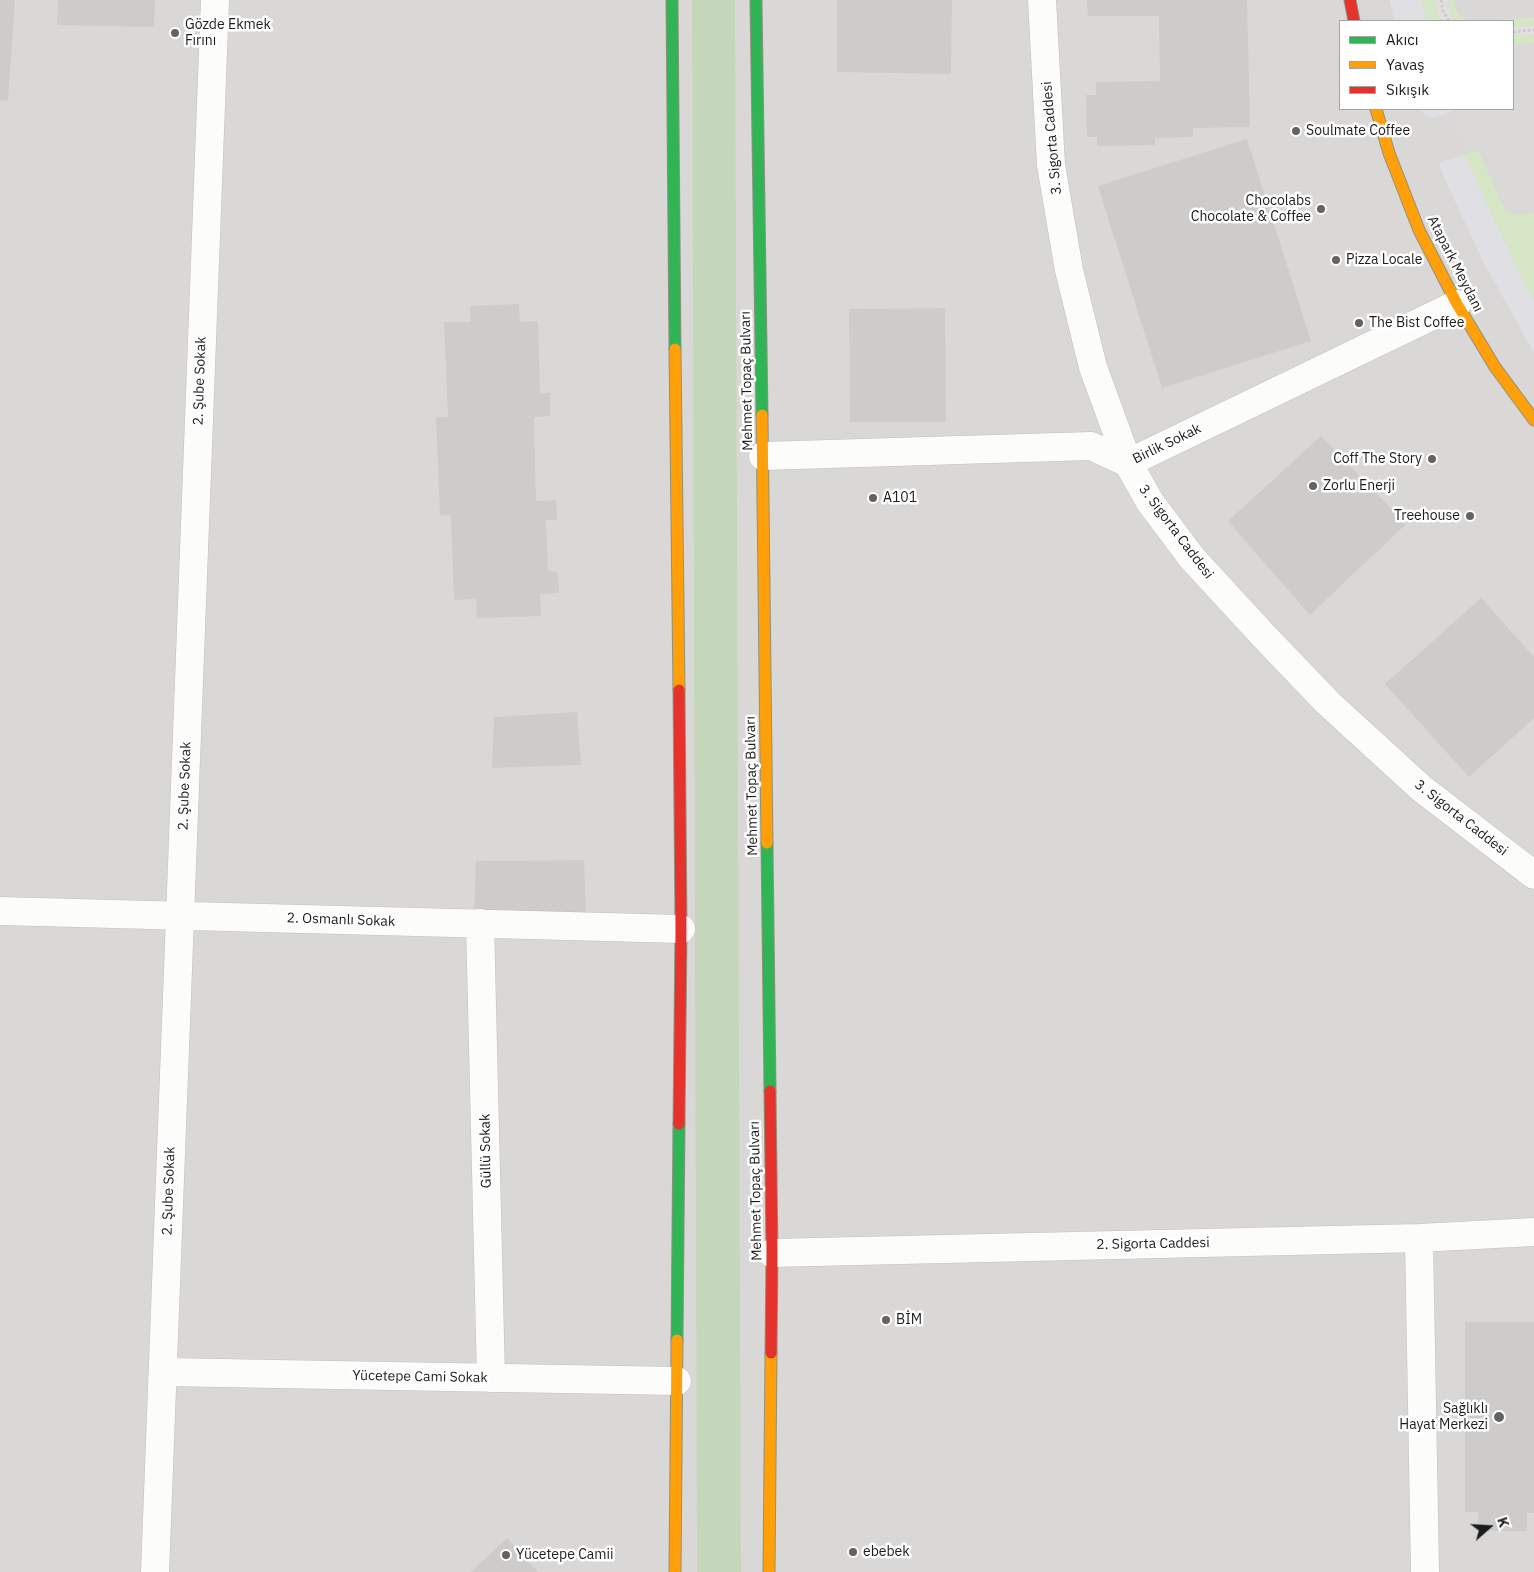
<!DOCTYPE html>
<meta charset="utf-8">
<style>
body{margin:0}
#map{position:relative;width:1534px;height:1572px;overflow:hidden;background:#eae8e4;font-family:"IBM Plex Sans",sans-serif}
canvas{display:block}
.legend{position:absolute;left:1339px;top:20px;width:175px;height:90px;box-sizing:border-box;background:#fff;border:1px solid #a4a4a4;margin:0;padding:6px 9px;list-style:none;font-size:15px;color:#1c1c1c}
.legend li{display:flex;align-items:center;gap:10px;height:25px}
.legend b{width:25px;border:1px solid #a4a4a4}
.north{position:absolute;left:1464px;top:1502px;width:50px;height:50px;-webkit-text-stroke:4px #fff;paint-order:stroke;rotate:71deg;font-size:14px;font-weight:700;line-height:20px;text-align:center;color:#1c1c1c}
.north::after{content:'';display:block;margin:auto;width:18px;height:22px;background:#1c1c1c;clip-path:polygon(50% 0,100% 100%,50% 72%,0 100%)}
</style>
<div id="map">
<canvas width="1534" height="1572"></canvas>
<ul class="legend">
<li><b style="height:6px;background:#30b455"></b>Akıcı</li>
<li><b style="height:6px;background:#ff9f0a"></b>Yavaş</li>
<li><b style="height:6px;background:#e5322d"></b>Sıkışık</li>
</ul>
<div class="north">K</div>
</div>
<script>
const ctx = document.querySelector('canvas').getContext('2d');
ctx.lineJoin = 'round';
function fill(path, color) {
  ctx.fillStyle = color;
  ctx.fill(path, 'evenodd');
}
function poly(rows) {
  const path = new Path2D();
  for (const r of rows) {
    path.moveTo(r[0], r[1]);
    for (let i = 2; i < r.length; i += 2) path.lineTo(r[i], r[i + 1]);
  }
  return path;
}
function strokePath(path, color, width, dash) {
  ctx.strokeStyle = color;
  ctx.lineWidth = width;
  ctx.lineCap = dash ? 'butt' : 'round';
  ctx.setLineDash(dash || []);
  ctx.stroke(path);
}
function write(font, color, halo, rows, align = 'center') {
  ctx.font = font + ' "IBM Plex Sans",sans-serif';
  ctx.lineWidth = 5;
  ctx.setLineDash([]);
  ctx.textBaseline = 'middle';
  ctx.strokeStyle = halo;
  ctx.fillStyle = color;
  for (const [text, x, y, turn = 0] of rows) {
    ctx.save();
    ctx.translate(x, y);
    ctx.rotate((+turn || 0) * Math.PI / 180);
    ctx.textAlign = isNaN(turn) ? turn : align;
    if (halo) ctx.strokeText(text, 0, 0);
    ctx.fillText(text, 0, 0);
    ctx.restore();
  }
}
const residential = poly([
 [0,0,1534,0,1534,1572,0,1572],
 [1340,21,1513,21,1513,109,1340,109]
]);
const grass = poly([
 [1421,0,1436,0,1438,13,1443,21,1427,21],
 [1447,0,1454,0,1458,13,1468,21,1479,21,1454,21,1451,17],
 [1534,17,1534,26,1513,28,1513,21,1483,21],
 [1534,34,1534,43,1513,45,1513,36],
 [1479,150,1502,203,1512,214,1534,213,1534,300,1519,273,1464,154]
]);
const forest = poly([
 [692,0,735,0,741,1572,697,1572]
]);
const parking = poly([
 [1534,43,1534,213,1512,214,1507,212,1502,203,1479,151,1464,154,1451,112,1452,109,1513,109,1513,45]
]);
const plaza = poly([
 [1390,0,1421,0,1427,21,1394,21],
 [1436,0,1447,0,1451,17,1454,21,1443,21,1438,13],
 [1534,26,1534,34,1513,36,1513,28],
 [1419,109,1450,109,1451,112,1432,118,1426,116],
 [1464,154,1519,273,1534,300,1534,353,1484,263,1445,180,1439,163]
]);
const building = poly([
 [0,0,15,0,8,101,0,100],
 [58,0,155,0,154,27,57,25],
 [837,0,952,0,951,74,837,72],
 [1087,0,1247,0,1250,127,1193,128,1193,137,1155,138,1155,145,1097,146,1097,137,1087,137,1086,95,1096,95,1096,82,1160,81,1159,16,1088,16],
 [1247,139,1311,341,1162,388,1098,186],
 [519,304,520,322,538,321,540,393,550,393,550,416,534,417,536,501,556,500,557,520,546,520,548,570,558,573,559,593,540,594,541,616,477,618,476,599,454,600,451,515,440,516,436,417,448,417,444,322,471,322,470,306],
 [945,308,946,422,850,422,849,309],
 [1321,436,1406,524,1310,615,1228,521],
 [1481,598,1534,657,1534,718,1469,777,1385,684],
 [577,712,581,765,492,768,494,717],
 [584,860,586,915,474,917,476,861],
 [1465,1322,1534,1322,1534,1513,1527,1513,1527,1531,1478,1531,1478,1512,1465,1512],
 [507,1538,538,1572,471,1572]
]);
const path = poly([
 [1441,0,1443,11,1449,21],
 [1513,32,1534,30]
]);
const street = poly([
 [1042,0,1051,165,1069,270,1093,367,1128,463,1150,502,1192,558,1261,633,1328,703,1421,788,1534,875],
 [763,456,1091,446,1128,463,1457,304],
 [0,911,681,929],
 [480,923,491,1378],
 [1419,1238,1425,1572],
 [772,1253,1419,1238,1534,1232],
 [163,1372,677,1381],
 [155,1572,215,0]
]);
const fast = poly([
 [672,0,675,349],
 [756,0,762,415],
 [767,843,770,1091],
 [677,1340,679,1124]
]);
const slow = poly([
 [1376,109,1389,153,1419,230,1457,304,1495,367,1534,420],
 [675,349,679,690],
 [762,415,767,843],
 [675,1572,677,1340],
 [769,1572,771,1353]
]);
const jam = poly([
 [1350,0,1354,21],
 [679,690,681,929,679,1124],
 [770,1091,772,1253,771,1353]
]);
const markers = [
 [175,33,5,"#646362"],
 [1296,131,5,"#646362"],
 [1321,209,5,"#646362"],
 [1336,260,5,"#646362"],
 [1359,323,5,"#646362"],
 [1432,459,5,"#646362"],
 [1313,486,5,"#646362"],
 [873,498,5,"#646362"],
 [1470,516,5,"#646362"],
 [886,1320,5,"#646362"],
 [1499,1417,6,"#646362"],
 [853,1552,5,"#646362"],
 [506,1555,5,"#646362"]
];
const poiNames = [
 ["Gözde Ekmek",185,25],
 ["Fırını",185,41],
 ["Soulmate Coffee",1306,131],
 ["Chocolabs",1311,201,"right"],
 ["Chocolate & Coffee",1311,217,"right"],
 ["Pizza Locale",1346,260],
 ["The Bist Coffee",1369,323],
 ["Coff The Story",1422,459,"right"],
 ["Zorlu Enerji",1323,486],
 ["A101",883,498],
 ["Treehouse",1460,516,"right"],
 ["BİM",896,1320],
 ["Sağlıklı",1488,1409,"right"],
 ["Hayat Merkezi",1488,1425,"right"],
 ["ebebek",863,1552],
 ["Yücetepe Camii",516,1555]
];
const streetNames = [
 ["3. Sigorta Caddesi",1052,138,-95],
 ["Atapark Meydanı",1455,264,63],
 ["2. Şube Sokak",200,381,-88],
 ["Mehmet Topaç Bulvarı",747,381,-91],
 ["Birlik Sokak",1167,444,-26],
 ["3. Sigorta Caddesi",1176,532,53],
 ["2. Şube Sokak",185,786,-88],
 ["Mehmet Topaç Bulvarı",752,786,-91],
 ["3. Sigorta Caddesi",1461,818,38],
 ["2. Osmanlı Sokak",341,920,2],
 ["Güllü Sokak",486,1151,-91],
 ["2. Şube Sokak",169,1191,-88],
 ["Mehmet Topaç Bulvarı",756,1191,-91],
 ["2. Sigorta Caddesi",1153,1244,-1],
 ["Yücetepe Cami Sokak",420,1377,1]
];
fill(residential, '#d9d8d6');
fill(grass, '#d6e5c5');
fill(forest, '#c5d7bb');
fill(parking, '#dad9d8');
fill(plaza, '#e0dfe3');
fill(building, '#ceccca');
strokePath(street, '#c1c0bf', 29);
strokePath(fast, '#90927e', 13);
strokePath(slow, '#90927e', 13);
strokePath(jam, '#90927e', 13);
strokePath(path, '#d4c8c6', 3, [2.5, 2.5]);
strokePath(street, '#fcfcfb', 28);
strokePath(fast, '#30b455', 11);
strokePath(slow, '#ff9f0a', 11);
strokePath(jam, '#e5322d', 11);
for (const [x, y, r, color] of markers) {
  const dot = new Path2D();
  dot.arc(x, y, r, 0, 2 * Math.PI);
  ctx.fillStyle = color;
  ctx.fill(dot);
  strokePath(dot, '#fff', 2);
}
write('14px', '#1c1c1c', '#fff', poiNames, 'left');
write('14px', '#1c1c1c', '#fff', streetNames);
</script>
